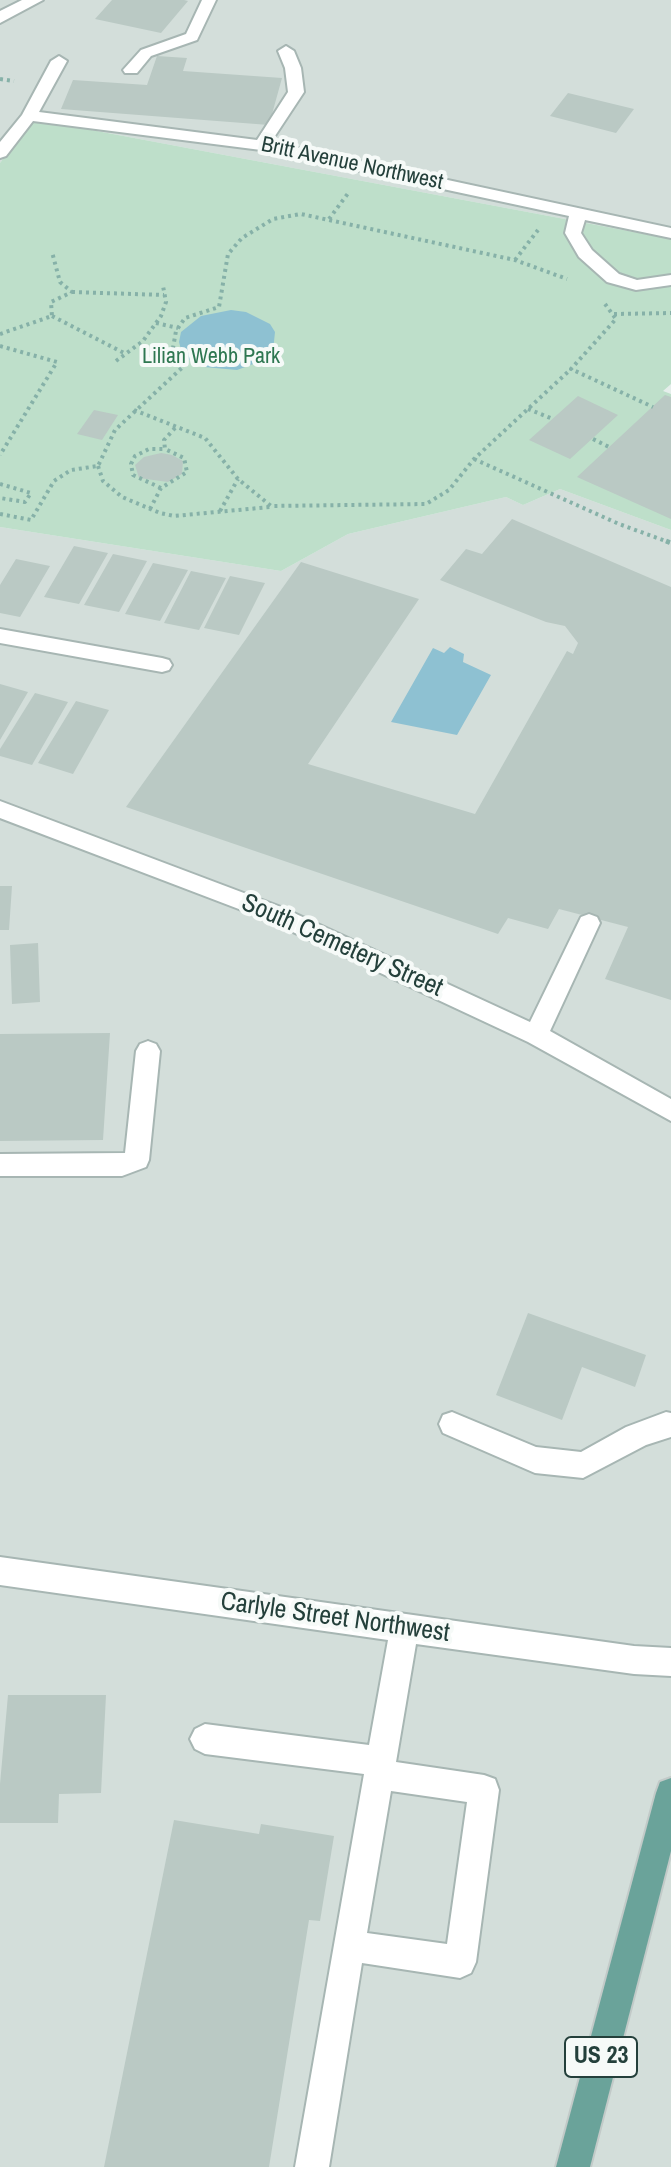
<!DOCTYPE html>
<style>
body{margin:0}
canvas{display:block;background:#e5eeeb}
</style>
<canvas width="671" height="2167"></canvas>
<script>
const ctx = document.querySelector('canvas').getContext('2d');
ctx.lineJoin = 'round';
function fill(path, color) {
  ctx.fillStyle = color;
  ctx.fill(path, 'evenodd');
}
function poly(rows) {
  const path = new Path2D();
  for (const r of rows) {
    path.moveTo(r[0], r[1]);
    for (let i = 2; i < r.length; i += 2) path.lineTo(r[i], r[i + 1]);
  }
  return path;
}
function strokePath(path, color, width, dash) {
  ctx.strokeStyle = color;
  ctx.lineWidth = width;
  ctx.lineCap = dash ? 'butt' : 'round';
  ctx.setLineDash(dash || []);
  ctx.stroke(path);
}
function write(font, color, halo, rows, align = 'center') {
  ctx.font = font + ' "Archivo Narrow",sans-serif';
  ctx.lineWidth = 8;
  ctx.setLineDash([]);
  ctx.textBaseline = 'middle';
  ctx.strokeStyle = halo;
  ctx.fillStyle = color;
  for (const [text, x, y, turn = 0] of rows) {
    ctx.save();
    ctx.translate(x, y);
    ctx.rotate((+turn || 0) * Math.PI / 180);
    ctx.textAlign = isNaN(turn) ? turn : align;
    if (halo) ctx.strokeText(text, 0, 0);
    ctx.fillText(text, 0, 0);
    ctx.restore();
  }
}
const built = poly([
 [0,0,671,0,671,239,33,119,0,163],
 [560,489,671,530,671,2167,0,2167,0,527,281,571,348,534,506,497,523,505]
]);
const green = poly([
 [33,119,671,239,671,384,663,391,671,394,671,530,560,489,523,505,506,497,348,534,281,571,0,527,0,163]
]);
const water = poly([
 [231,310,246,312,270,324,275,332,273,351,264,360,237,370,204,367,191,361,182,353,179,342,181,332,201,316],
 [450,647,464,654,463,662,491,675,457,735,391,722,433,648,444,653]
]);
const building = poly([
 [112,0,184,0,188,1,161,33,95,19],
 [157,56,187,58,183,71,282,78,269,125,61,109,73,80,147,85],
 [568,93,634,109,616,133,550,116],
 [665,395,671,397,671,519,577,477],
 [578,396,618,415,570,459,529,440],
 [94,410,118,415,102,440,77,434],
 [161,453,172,455,183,461,182,474,168,482,139,478,135,465,144,457],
 [512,519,671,587,671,1000,605,979,628,927,559,909,548,929,508,918,498,934,126,807,301,562,419,599,308,764,475,814,567,651,573,654,578,643,565,626,546,622,440,580,466,549,482,554],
 [74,546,108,553,79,604,44,597],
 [113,554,147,561,119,612,84,605],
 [16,559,50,566,20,617,0,613,0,585],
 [153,563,188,570,160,621,125,614],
 [191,571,226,578,199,630,164,623],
 [230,576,265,583,239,635,204,628],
 [0,684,28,692,0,740],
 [35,693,68,702,32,765,0,756,0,749],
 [76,701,109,710,73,774,38,763],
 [0,886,12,886,9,930,0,930],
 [38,943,40,1002,12,1004,10,945],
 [110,1033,103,1140,0,1141,0,1034],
 [528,1313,646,1355,635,1387,582,1367,562,1420,496,1395],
 [8,1695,106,1695,101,1793,59,1794,58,1823,0,1823,0,1784],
 [174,1820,259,1834,261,1824,334,1836,320,1921,309,1920,269,2167,104,2167]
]);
const pathFar1 = poly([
 [0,79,14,81],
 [329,219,349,192],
 [515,260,538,230],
 [72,292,164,295],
 [605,304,616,319,571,369,653,407],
 [614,314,671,313],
 [52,316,126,354],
 [156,323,178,328],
 [0,334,52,316,51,302,72,292,60,282,52,252],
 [0,346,57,362,0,455],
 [116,361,143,341,161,316,166,302,163,286],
 [528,409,553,419],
 [134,410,205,438,238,479,271,506,426,504,449,490,474,459,571,369],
 [593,439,609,447],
 [474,459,619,524,671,543],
 [98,466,103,481,122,497,160,513,174,516,270,507],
 [0,484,31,493,25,502,0,498],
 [161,488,133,475,131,464,135,456,149,449,165,449],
 [150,509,161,488,187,472,184,458,165,449,164,440,176,427],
 [220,511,238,479],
 [0,514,31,520,54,481,71,470,98,466,115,430,185,365,173,348,176,331,185,318,219,307,228,254,242,238,273,219,301,214,515,260,567,279]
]);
const path = poly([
 [666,541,671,543]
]);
const minor = poly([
 [22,0,43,0,0,23,0,11,22,0],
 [202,0,216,0,197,40,151,56,137,73,125,73,123,70,141,50,186,34,202,0],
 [286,46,294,51,301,68,304,92,271,142,671,228,671,238,585,220,581,233,592,250,619,274,637,280,671,275,671,285,636,290,607,282,579,257,565,233,569,216,261,150,33,121,6,156,0,158,0,142,22,115,51,61,59,56,67,61,39,112,257,140,288,92,285,68,278,51,286,46],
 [0,629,162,658,169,660,172,665,169,670,162,672,0,643,0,629],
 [0,801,281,907,530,1022,581,917,589,914,597,917,600,923,550,1031,671,1099,671,1121,528,1042,265,919,0,818,0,801],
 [148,1041,156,1044,160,1051,149,1160,146,1167,122,1176,0,1176,0,1154,125,1153,136,1051,140,1044,148,1041],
 [452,1412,536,1447,581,1452,626,1427,666,1412,671,1413,671,1437,646,1445,583,1478,535,1473,443,1433,439,1424,443,1415,452,1412],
 [0,1557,634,1646,671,1648,671,1676,634,1674,416,1644,396,1762,484,1775,495,1779,499,1790,476,1962,471,1973,460,1978,362,1963,329,2167,295,2167,364,1774,205,1754,195,1749,190,1739,195,1729,205,1724,369,1745,388,1640,0,1585,0,1557],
 [391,1791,467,1802,447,1944,367,1933,391,1791]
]);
const major = poly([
 [671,1778,671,1851,590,2167,556,2167,656,1793,660,1782,671,1778]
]);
const farStreetnames = [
 ["Britt Avenue Northwest",352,164,12]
];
const farParknames = [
 ["Lilian Webb Park",211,357]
];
const shields = [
 [601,2057,72]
];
const shieldNames = [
 ["US 23",601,2057]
];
const streetNames = [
 ["South Cemetery Street",342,946,24],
 ["Carlyle Street Northwest",335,1618,8]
];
fill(built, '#d3deda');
fill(green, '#bedfca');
fill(water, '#8ec1d2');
fill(building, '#bac9c4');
strokePath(minor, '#a7b6b3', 4);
strokePath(major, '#c2cac8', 4);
strokePath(pathFar1, '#86b1a8', 4, [3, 4]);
strokePath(path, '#86b1a8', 5, [4, 6]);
fill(minor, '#fff');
fill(major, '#6aa39a');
write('22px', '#24403b', '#f6faf8', farStreetnames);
write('22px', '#2e7751', '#f6faf8', farParknames);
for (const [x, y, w] of shields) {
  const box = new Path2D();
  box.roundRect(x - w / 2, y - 20, w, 40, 6);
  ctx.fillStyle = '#f6faf8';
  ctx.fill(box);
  strokePath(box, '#24403b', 2);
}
write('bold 24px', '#24403b', null, shieldNames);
write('26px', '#24403b', '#f6faf8', streetNames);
</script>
